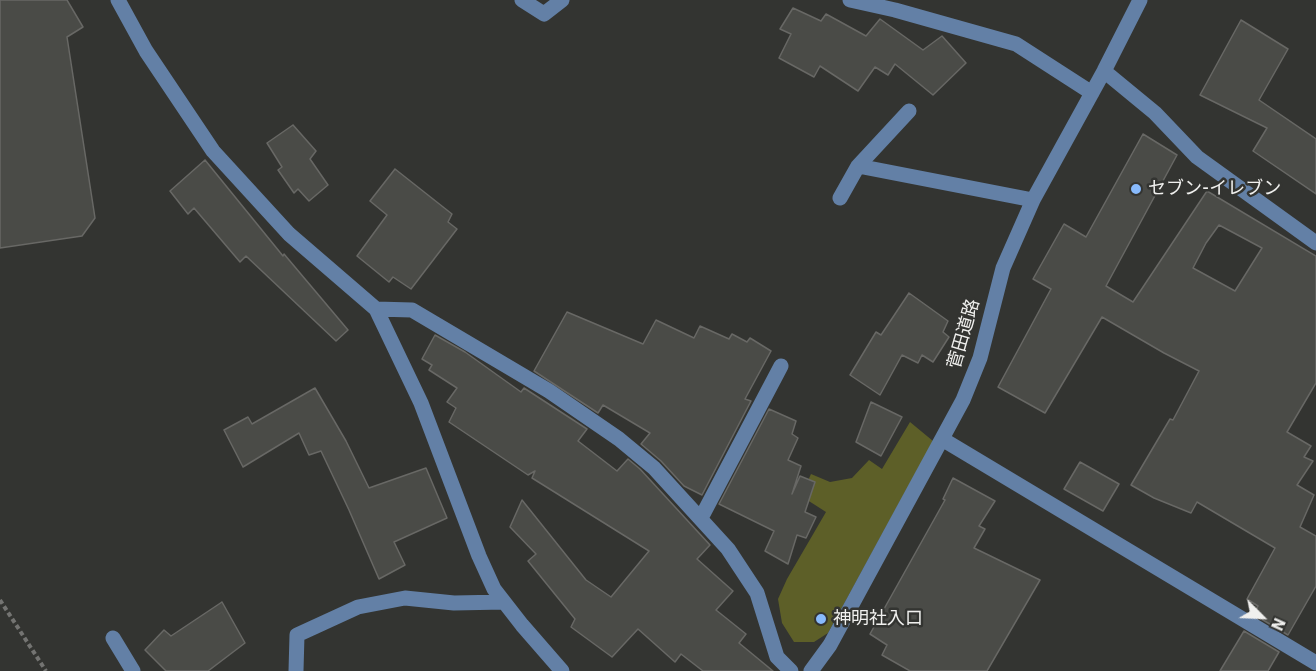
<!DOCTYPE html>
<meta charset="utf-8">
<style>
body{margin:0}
#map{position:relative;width:1316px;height:671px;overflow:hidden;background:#333431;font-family:"IBM Plex Sans",sans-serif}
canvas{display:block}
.north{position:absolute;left:1232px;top:587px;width:60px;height:60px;-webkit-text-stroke:4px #333431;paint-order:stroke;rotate:114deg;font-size:16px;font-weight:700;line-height:24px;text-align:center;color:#f0f0ee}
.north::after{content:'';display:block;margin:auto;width:21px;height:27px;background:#f0f0ee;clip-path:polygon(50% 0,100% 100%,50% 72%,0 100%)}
</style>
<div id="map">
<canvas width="1316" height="671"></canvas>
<div class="north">N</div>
</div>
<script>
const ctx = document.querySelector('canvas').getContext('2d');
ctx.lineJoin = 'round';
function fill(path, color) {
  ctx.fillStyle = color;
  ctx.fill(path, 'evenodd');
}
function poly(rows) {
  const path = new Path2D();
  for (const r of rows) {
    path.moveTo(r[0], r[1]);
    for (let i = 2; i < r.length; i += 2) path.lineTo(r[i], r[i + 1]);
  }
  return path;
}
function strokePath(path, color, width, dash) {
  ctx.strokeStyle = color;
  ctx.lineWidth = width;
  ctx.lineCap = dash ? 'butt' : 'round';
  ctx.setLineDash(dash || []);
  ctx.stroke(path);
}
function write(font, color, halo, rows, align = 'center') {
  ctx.font = font + ' "IBM Plex Sans","Noto Sans JP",sans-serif';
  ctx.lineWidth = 5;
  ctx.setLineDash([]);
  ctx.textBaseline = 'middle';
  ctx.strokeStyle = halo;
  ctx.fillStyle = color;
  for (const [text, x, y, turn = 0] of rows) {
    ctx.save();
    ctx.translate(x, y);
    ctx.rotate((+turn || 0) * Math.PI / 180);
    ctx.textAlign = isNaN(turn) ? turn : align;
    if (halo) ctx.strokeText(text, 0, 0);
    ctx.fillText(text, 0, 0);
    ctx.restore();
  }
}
const green = poly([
 [910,422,933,441,828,633,814,642,794,642,782,623,778,599,787,579,826,512,801,496,811,474,830,482,852,478,869,460,882,469]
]);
const building = poly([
 [0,0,67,0,83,27,67,37,95,218,82,236,0,248,0,0],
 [793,8,821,21,826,14,866,36,880,19,923,50,942,36,966,63,933,95,895,64,888,75,875,67,858,91,820,66,814,77,779,58,791,34,780,29,793,8],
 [1241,20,1288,49,1259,100,1316,139,1316,194,1253,151,1267,128,1200,95,1241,20],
 [293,125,316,151,310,159,328,185,309,201,298,189,294,193,278,170,282,167,267,143,293,125],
 [1143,134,1177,155,1106,286,1133,302,1207,191,1316,256,1316,383,1287,432,1311,446,1304,457,1313,461,1297,485,1314,495,1300,527,1316,536,1316,586,1288,635,1253,614,1258,606,1247,599,1275,548,1197,502,1191,513,1154,498,1131,485,1170,419,1173,420,1199,371,1164,353,1102,317,1045,413,998,387,1051,289,1033,279,1064,224,1086,237,1143,134],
 [1219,225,1262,248,1235,291,1193,268,1206,243,1219,225],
 [205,160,283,256,284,254,348,330,336,341,246,256,240,262,194,208,188,214,170,191,205,160],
 [395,169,452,214,448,222,457,229,411,289,393,277,389,282,357,256,387,215,370,201,395,169],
 [909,293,948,321,943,332,949,337,933,362,922,355,918,363,902,355,880,395,850,375,876,332,881,335,909,293],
 [567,312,643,344,656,320,694,338,700,326,729,339,732,334,747,342,750,338,771,351,745,399,751,401,702,495,684,486,661,461,641,444,650,433,603,405,598,413,534,371,567,312],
 [435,335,465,352,521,392,524,388,587,429,578,441,617,471,628,459,640,469,710,545,697,559,733,591,716,610,746,634,739,643,773,671,703,671,681,654,675,662,638,629,612,657,571,627,575,619,528,561,536,554,510,527,522,500,586,580,611,597,649,551,532,478,535,471,528,475,449,422,456,408,447,402,457,388,429,370,432,365,422,359,435,335],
 [315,388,346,441,369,488,426,468,447,518,394,542,405,565,379,579,349,510,321,451,309,455,299,433,243,467,224,430,248,417,252,424,315,388],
 [871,402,902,417,881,456,856,442,871,402],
 [769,409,796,421,792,434,798,438,788,460,801,466,792,494,800,476,815,482,805,512,816,517,806,538,797,535,788,564,765,551,774,531,719,504,769,409],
 [1080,462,1119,484,1103,511,1064,489,1080,462],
 [953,478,995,501,979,526,985,529,974,548,1040,580,987,671,910,671,882,655,887,645,870,634,945,500,943,499,953,478],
 [222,602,245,643,208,671,166,671,145,650,164,630,171,636,222,602],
 [1244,631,1279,652,1268,671,1220,671,1244,631]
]);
const path = poly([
 [0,600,46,671]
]);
const minor = poly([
 [118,0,146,51,213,151,289,234,376,309,421,403,479,556,494,589,522,625,562,671],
 [522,0,544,14,562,0],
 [850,0,895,10,1016,44,1092,93],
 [1104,71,1155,113,1197,157,1316,243],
 [858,166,1033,200],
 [840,198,858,166,909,111],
 [376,309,412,310,549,391,619,439,654,468,728,549,757,593,777,657,791,671],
 [942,439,1316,663],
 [701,518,781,366],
 [113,638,133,671],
 [296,671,297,635,358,607,405,598,454,603,504,602],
 [811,671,830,645,963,400,980,358,1003,268,1033,200,1104,71,1140,0]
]);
const markers = [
 [1136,189,6,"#88bafc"],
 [821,619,6,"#88bafc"]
];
const poiNames = [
 ["セブン-イレブン",1148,189],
 ["神明社入口",833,619]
];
const streetNames = [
 ["菅田道路",964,334,-74]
];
fill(green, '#5d5f28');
fill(building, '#4a4b47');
strokePath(building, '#686865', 1.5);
strokePath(path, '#747472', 4, [4.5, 3]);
strokePath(minor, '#6380a6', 15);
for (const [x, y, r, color] of markers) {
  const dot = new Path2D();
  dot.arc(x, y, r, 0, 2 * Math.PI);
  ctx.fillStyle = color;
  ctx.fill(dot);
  strokePath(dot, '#333431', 2);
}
write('18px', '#f0f0ee', '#333431', poiNames, 'left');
write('18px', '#f0f0ee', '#333431', streetNames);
</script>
